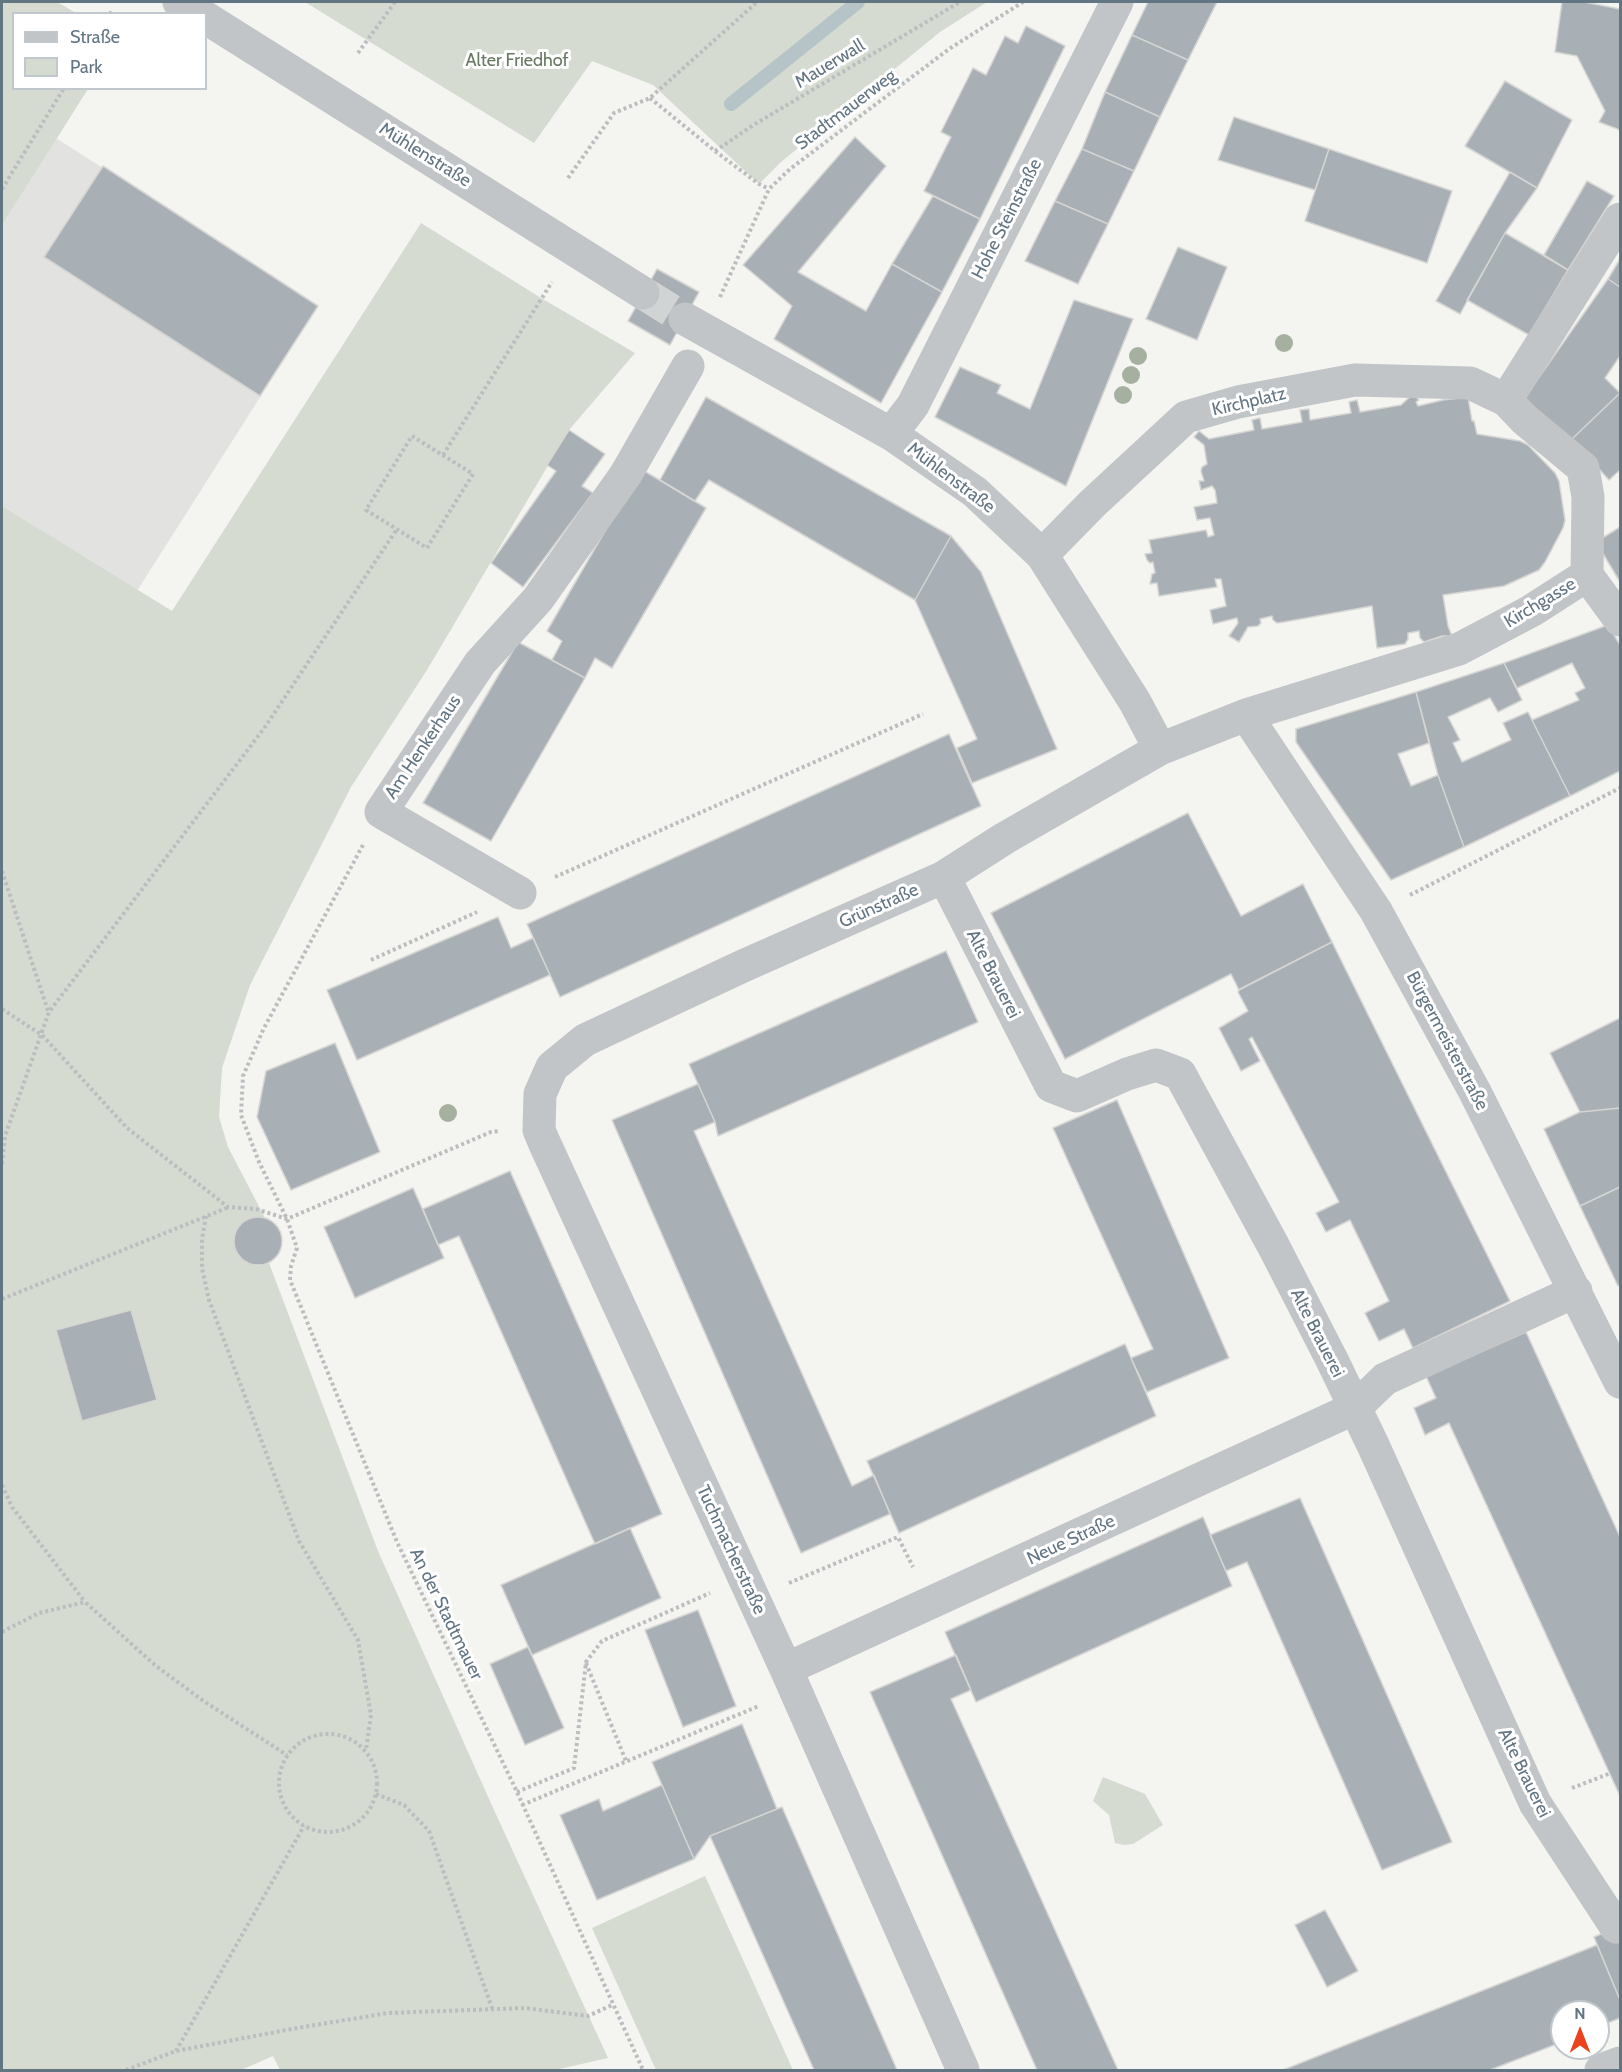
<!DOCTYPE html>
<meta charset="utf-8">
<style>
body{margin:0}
#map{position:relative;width:1622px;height:2072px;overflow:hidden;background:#f4f4f0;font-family:Cabin,sans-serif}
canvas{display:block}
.frame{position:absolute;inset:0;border:3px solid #627582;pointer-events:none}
.legend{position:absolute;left:12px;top:12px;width:195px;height:78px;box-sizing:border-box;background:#fff;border:2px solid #c0c8cd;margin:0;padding:8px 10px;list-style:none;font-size:18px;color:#627582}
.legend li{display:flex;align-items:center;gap:12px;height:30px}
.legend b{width:30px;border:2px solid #c0c8cd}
.north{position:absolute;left:1550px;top:2000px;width:60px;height:60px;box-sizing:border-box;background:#fff;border:2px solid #c0c8cd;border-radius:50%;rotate:0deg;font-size:16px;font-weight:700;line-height:24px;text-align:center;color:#627582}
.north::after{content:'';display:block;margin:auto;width:21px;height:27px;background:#e8431c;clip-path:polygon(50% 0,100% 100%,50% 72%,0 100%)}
</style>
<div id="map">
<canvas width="1622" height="2072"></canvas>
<div class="frame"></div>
<ul class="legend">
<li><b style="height:8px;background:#c1c5c8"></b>Straße</li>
<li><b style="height:16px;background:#d5dbd1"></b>Park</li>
</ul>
<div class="north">N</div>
</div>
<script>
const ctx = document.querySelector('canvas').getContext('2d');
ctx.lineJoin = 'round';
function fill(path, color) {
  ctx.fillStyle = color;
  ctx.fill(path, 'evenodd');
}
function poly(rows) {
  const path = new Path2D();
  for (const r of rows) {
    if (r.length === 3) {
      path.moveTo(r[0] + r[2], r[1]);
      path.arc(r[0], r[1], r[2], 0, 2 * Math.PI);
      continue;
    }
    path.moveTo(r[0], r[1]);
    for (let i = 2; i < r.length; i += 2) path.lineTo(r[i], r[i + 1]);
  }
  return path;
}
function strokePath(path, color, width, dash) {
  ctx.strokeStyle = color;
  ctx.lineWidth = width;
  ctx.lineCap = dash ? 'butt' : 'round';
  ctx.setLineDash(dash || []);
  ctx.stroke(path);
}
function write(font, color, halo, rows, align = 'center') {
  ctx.font = font + ' Cabin,sans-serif';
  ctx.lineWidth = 6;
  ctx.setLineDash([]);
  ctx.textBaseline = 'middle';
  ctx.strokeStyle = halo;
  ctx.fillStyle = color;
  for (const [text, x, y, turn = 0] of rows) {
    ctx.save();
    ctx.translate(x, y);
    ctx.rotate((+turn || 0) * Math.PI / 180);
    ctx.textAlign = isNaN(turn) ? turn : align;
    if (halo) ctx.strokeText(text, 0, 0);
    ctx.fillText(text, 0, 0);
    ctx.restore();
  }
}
const built = poly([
 [56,138,318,306,137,591,2,506,2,225]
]);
const green = poly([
 [2,2,57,2,76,13,14,14,14,88,88,89,2,225],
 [305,2,987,2,940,32,781,162,759,184,653,85,592,61,534,143],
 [421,223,541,298,635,353,569,430,427,670,351,787,250,985,222,1068,219,1117,228,1147,265,1218,253,1218,243,1223,236,1232,234,1244,238,1255,247,1263,258,1266,269,1263,378,1551,494,1810,608,2058,555,2070,280,2070,273,2056,241,2070,2,2070,2,506,172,611],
 [1103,1777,1145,1794,1163,1825,1133,1844,1124,1845,1115,1843,1109,1815,1093,1801],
 [705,1876,793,2070,656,2070,592,1928]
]);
const stream = poly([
 [731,104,858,2]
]);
const building = poly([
 [1148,2,1217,2,1188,60,1132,35,1148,2],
 [1562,2,1584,2,1620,9,1620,130,1599,122,1605,111,1577,56,1555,52,1562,2],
 [1026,26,1065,46,980,219,924,191,951,137,941,132,973,68,986,75,1005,36,1018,43,1026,26],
 [1132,35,1188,60,1160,117,1105,92,1132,35],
 [1505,81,1572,120,1537,188,1465,146,1505,81],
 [1105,92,1160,117,1134,171,1082,149,1105,92],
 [1234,117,1329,149,1315,190,1218,160,1234,117],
 [855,137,886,166,798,272,866,311,892,264,942,292,881,403,774,339,792,306,743,265,855,137],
 [1082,149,1134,171,1108,224,1055,201,1082,149],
 [1329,149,1452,191,1427,263,1305,221,1329,149],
 [103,166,318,306,260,396,44,257,103,166],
 [1510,172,1537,188,1505,233,1460,314,1436,301,1510,172],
 [1587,181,1614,196,1568,270,1544,255,1587,181],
 [933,196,980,219,942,292,892,264,933,196],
 [1055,201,1108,224,1078,284,1025,261,1055,201],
 [1505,233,1568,270,1529,335,1467,300,1505,233],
 [1178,247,1227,267,1197,340,1146,319,1178,247],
 [1620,259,1620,287,1608,279,1620,259],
 [657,269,699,292,670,345,628,321,657,269],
 [1608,279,1620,287,1620,356,1605,378,1620,393,1572,439,1523,400,1608,279],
 [1074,300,1133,319,1066,486,935,417,960,367,1001,385,997,393,1030,409,1074,300],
 [1620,393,1620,470,1609,480,1572,439,1620,393],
 [1413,394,1419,400,1416,402,1418,406,1443,400,1468,397,1472,421,1474,421,1477,434,1520,441,1528,445,1555,473,1559,481,1565,520,1563,528,1545,562,1539,570,1504,586,1443,595,1448,626,1452,636,1442,636,1424,642,1420,638,1419,631,1408,633,1408,639,1405,644,1377,648,1372,606,1284,622,1277,623,1273,620,1272,616,1260,619,1261,623,1258,626,1248,627,1239,642,1229,636,1238,623,1237,618,1213,624,1210,610,1226,606,1221,579,1215,579,1217,587,1159,596,1157,583,1150,584,1152,574,1155,573,1153,562,1150,563,1147,560,1145,554,1152,553,1149,540,1206,530,1208,537,1214,535,1210,518,1197,520,1194,507,1217,503,1215,490,1212,486,1201,490,1199,481,1204,481,1201,471,1202,467,1207,464,1204,445,1194,437,1199,431,1209,439,1254,430,1252,420,1260,418,1262,429,1302,422,1300,410,1309,409,1310,420,1351,413,1349,402,1357,400,1360,412,1401,405,1413,394],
 [706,397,951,536,915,600,709,480,695,501,660,480,706,397],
 [569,430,605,454,582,486,593,493,523,587,491,563,556,471,547,465,569,430],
 [641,469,706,508,612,668,595,658,585,678,552,660,562,641,547,631,641,469],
 [1620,527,1620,582,1596,542,1620,527],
 [951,536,981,572,1057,749,972,783,957,748,977,739,915,600,951,536],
 [1608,625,1620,645,1620,771,1570,796,1532,720,1579,700,1575,693,1585,688,1572,663,1517,688,1504,663,1608,625],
 [518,642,585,678,491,841,423,803,518,642],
 [1504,663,1522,700,1498,712,1490,698,1448,717,1460,740,1453,743,1462,762,1511,740,1503,723,1528,712,1570,796,1464,847,1438,775,1416,692,1504,663],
 [1416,692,1429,743,1398,754,1411,786,1438,775,1464,847,1391,880,1296,742,1296,729,1416,692],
 [949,734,981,806,560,997,527,924,949,734],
 [1188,813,1241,916,1303,884,1332,942,1239,990,1231,974,1065,1059,991,913,1188,813],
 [498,917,511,948,533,938,550,975,357,1060,327,990,498,917],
 [1332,942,1510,1301,1413,1348,1404,1329,1379,1341,1365,1313,1389,1301,1350,1220,1326,1232,1316,1213,1339,1202,1252,1037,1249,1039,1260,1061,1241,1071,1219,1028,1248,1011,1238,992,1240,989,1332,942],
 [946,951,978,1022,718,1136,715,1122,689,1064,946,951],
 [1620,1018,1620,1108,1580,1112,1550,1053,1620,1018],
 [335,1043,380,1152,291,1190,257,1117,266,1071,335,1043],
 [698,1084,715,1122,694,1131,852,1486,874,1475,890,1514,801,1553,612,1120,698,1084],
 [1117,1100,1229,1358,1147,1392,1131,1358,1153,1349,1053,1128,1117,1100],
 [1620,1108,1620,1187,1580,1206,1544,1129,1580,1112,1620,1108],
 [510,1171,662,1514,595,1544,459,1236,438,1245,423,1209,510,1171],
 [1620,1187,1620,1285,1618,1286,1580,1206,1620,1187],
 [413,1188,444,1258,355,1298,324,1227,413,1188],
 [258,1241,24],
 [131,1310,157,1400,82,1421,56,1330,131,1310],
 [1526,1332,1620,1537,1620,1796,1449,1423,1425,1435,1414,1408,1436,1398,1426,1376,1526,1332],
 [1125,1344,1156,1416,899,1533,867,1461,1125,1344],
 [1300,1498,1452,1842,1382,1870,1247,1562,1226,1571,1210,1535,1300,1498],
 [1203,1517,1232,1586,976,1702,945,1632,1203,1517],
 [630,1528,661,1598,532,1655,501,1585,630,1528],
 [698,1610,736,1706,683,1727,645,1630,698,1610],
 [528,1647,564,1728,525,1745,490,1664,528,1647],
 [956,1655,971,1690,951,1699,1118,2070,1037,2070,870,1692,956,1655],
 [742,1724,777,1809,710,1836,694,1859,652,1762,742,1724],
 [662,1785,694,1859,597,1900,560,1815,599,1799,603,1811,662,1785],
 [782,1807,897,2070,814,2070,710,1836,782,1807],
 [1325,1910,1358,1971,1327,1987,1295,1925,1325,1910],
 [1620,1926,1620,2000,1594,1937,1620,1926],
 [1597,1945,1620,2000,1620,2018,1598,2027,1598,2012,1562,2012,1562,2042,1490,2070,1283,2070,1597,1945]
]);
const minorTunnel = poly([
 [643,293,685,319]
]);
const path = poly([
 [110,14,113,9],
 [358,53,395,2],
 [650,98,715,151,759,184,769,189],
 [715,151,755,124,960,2],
 [568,178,614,113,650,98,757,2],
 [2,189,64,88],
 [720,297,769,189,790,169,949,49,1023,2],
 [412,436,473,474,427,548,366,510,412,436],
 [443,455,552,282],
 [363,845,264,1028,243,1076,241,1115,259,1162,287,1219,297,1248,291,1266,290,1280,397,1542,517,1792,643,2070],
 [2,871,48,1011],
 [555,877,923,714],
 [1410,895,1620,788],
 [371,960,477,912],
 [2,1009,42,1035,127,1128,228,1207,256,1209,287,1219,491,1132,500,1131],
 [2,1164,5,1136,49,1012,265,727,397,529],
 [206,1216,202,1239,202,1268,209,1300,299,1541,358,1640,371,1715,366,1750],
 [2,1299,227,1208],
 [2,1485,12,1507,85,1602],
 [789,1583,898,1537,913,1567],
 [2,1632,39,1613,85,1602,156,1666,205,1702,287,1755],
 [586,1663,626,1761],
 [328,1783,49],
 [1572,1788,1611,1773],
 [517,1792,574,1768,586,1662,602,1641,710,1593],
 [376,1794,404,1805,429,1831,492,2008],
 [522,1805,759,1706],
 [176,2051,304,1826],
 [126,2070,176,2051,297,2028,388,2013,525,2008,588,2016,612,2005]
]);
const minor = poly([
 [179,2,198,14],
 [206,18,643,293],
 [685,319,891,434,975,492,1042,555,1135,702,1160,749],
 [891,434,913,405,1117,2],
 [1042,555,1092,504,1186,417,1238,402,1355,380,1470,383,1506,400],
 [1587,575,1588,497,1583,468,1524,419,1506,400,1620,219],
 [1587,575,1620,620],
 [1246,715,1376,911,1475,1092,1620,1382],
 [944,877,1051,1086,1077,1096,1127,1074,1156,1065,1180,1074,1274,1247,1332,1360,1373,1445,1535,1803,1616,1927],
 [520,893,381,812,480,663,538,599,626,474,688,366],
 [786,1669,1355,1408,1385,1379,1576,1291],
 [963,2070,786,1669,544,1142,539,1130,540,1094,552,1067,585,1040,743,966,944,877,1005,838,1160,749,1246,715,1459,649,1531,611,1587,575],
 [1601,2070,1620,2063]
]);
const trees = [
 [1284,343],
 [1138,356],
 [1131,375],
 [1123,395],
 [448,1113]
];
const parkNames = [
 ["Alter Friedhof",517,61]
];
const streetNames = [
 ["Mauerwall",830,64,-31],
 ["Stadtmauerweg",846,110,-37],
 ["Mühlenstraße",425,155,32],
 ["Hohe Steinstraße",1007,219,-63],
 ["Kirchplatz",1249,402,-13],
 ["Mühlenstraße",951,478,37],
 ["Kirchgasse",1540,603,-31],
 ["Am Henkerhaus",423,747,-56],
 ["Grünstraße",879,906,-24],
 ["Alte Brauerei",993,974,63],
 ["Bürgermeisterstraße",1447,1041,62],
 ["Alte Brauerei",1317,1333,63],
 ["Neue Straße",1071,1540,-25],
 ["Tuchmacherstraße",731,1550,65],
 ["An der Stadtmauer",446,1614,64],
 ["Alte Brauerei",1524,1773,64]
];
fill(built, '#e2e3e1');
fill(green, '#d5dbd1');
strokePath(stream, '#b6c4c7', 14);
fill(building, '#a8b0b6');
strokePath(building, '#d5d5d3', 1.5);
strokePath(minorTunnel, '#d0d4d4', 33, [33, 16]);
strokePath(path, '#bbbdbf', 4, [3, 3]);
strokePath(minor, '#c1c5c8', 33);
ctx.fillStyle = '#a6b0a1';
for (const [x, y] of trees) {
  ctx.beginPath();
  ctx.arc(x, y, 9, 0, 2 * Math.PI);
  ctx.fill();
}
write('18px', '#677961', '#fff', parkNames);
write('18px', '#627582', '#fff', streetNames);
</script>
